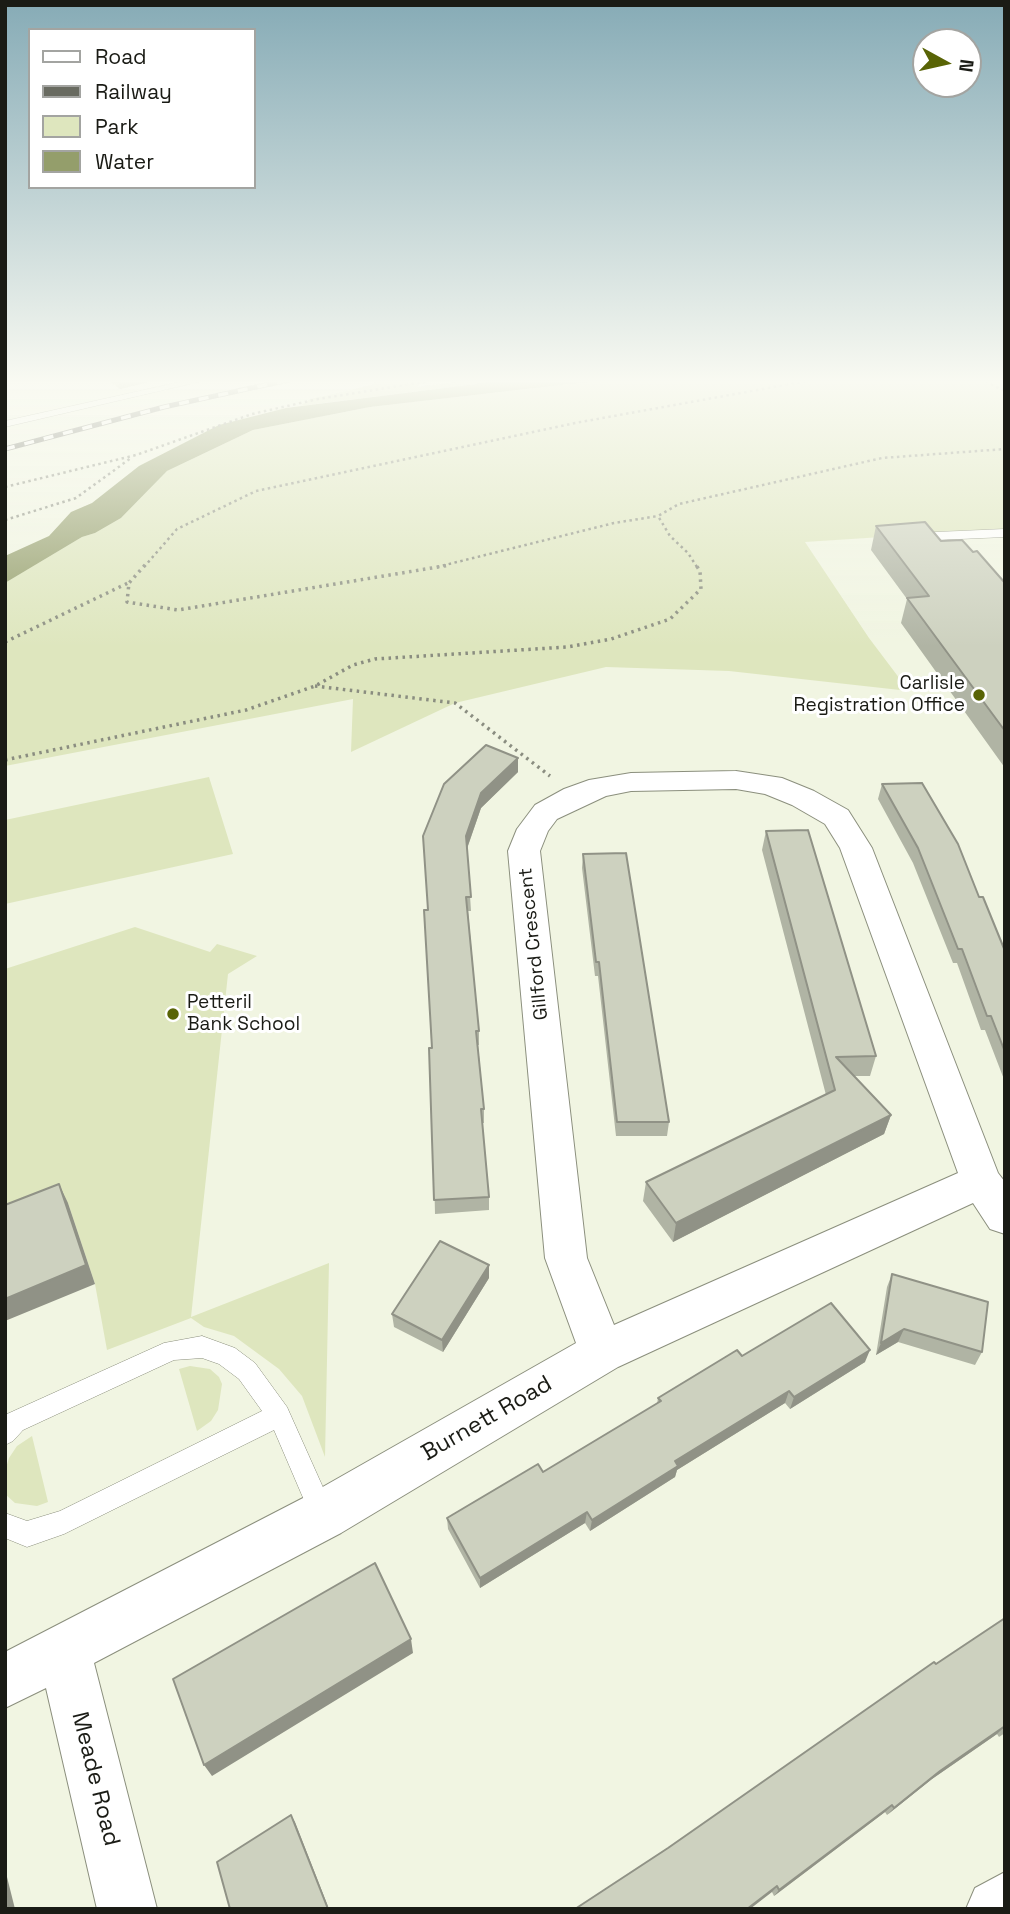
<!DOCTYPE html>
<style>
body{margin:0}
#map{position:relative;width:1010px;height:1914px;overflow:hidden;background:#f1f5e2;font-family:"Space Grotesk",sans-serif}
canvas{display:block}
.frame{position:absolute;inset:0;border:7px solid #1a1b15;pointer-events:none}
.legend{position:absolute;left:28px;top:28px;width:228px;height:161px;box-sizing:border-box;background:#fff;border:2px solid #a3a4a1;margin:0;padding:9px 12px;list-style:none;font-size:21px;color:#1a1b15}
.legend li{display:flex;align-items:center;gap:14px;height:35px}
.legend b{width:35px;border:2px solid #a3a4a1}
.north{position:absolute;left:912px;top:28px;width:70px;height:70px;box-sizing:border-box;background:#fff;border:2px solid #a3a4a1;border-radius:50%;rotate:98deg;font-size:19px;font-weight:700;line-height:28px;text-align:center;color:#1a1b15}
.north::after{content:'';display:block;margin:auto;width:24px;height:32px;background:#596406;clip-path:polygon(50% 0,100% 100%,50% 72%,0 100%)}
</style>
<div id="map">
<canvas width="1010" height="1914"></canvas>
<div class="frame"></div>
<ul class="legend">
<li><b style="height:9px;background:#fff"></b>Road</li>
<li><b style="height:9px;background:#696b61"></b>Railway</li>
<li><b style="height:19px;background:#dee6be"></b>Park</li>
<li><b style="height:19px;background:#949e6b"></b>Water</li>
</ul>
<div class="north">N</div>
</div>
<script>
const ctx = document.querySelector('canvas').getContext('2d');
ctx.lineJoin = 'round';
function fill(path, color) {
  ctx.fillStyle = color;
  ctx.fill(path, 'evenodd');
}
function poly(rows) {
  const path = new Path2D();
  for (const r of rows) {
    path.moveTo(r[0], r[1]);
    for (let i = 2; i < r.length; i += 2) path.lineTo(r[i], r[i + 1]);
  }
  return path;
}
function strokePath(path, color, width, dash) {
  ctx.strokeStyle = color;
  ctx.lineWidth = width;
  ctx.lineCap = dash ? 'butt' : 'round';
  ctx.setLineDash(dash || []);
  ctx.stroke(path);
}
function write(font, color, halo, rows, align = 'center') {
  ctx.font = font + ' "Space Grotesk",sans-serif';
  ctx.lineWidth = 6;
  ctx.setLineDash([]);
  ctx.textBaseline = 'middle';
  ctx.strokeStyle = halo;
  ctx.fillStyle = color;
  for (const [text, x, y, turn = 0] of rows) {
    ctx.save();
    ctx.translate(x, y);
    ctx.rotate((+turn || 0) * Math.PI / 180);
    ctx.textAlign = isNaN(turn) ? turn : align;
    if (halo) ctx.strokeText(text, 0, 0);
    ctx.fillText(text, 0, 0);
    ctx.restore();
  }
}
const green = poly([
 [378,379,426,379,417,387,480,379,516,379,300,406,310,399,372,385],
 [613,379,1005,379,1005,529,805,542,869,638,909,691,729,671,606,667,455,703,351,752,353,699,5,766,5,583,82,537,95,533,121,518,167,471,253,430,370,407],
 [209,777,233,854,5,904,5,820],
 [135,927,210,952,217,944,257,956,228,974,191,1317,329,1263,325,1457,302,1396,279,1369,234,1336,204,1327,191,1318,107,1350,95,1284,68,1203,5,1228,5,969],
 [190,1366,210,1369,219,1377,222,1384,218,1410,211,1421,197,1431,179,1369],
 [32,1436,48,1502,37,1506,15,1503,5,1494,5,1471,9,1458,17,1446]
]);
const water = poly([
 [516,379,613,379,370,407,253,430,167,471,121,518,95,533,82,537,5,583,5,556,49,536,71,512,92,503,139,466,219,425,286,408]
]);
const pathFar1 = poly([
 [980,379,1005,391],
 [5,487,136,455,252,414,318,399,442,379],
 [5,520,76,498,131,458],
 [144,567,177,529,256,491,575,423,818,379],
 [437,567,614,523,658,516],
 [697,567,688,553,670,536,658,516,679,504,882,458,1005,449]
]);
const path = poly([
 [145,565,129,583,127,602,178,610,450,565],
 [5,642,128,583],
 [315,686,455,703,550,776],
 [5,760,246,710,315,686,353,665,375,659,567,647,611,639,670,619,701,589,700,571,696,565]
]);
const lane = poly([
 [193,379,211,379,5,427,5,421,193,379],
 [1005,529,1005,537,914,541,908,537,914,533,1005,529],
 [202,1336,235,1348,255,1363,287,1407,334,1512,331,1521,322,1524,313,1521,274,1430,64,1534,27,1547,5,1538,5,1513,27,1521,60,1511,262,1411,239,1379,219,1364,202,1358,174,1360,23,1430,13,1441,5,1445,7,1414,164,1343,202,1336]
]);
const street = poly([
 [736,771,782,778,814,791,848,810,872,848,998,1173,1005,1182,1005,1234,990,1229,973,1203,618,1367,341,1533,94,1663,157,1909,97,1909,46,1688,5,1708,5,1652,305,1497,576,1343,545,1258,508,851,517,829,535,805,564,789,589,780,631,773,736,771],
 [736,789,765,794,792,805,825,824,840,848,958,1173,614,1325,587,1258,540,851,548,831,557,819,606,796,631,791,736,789],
 [1005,1872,1005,1909,966,1909,975,1888,1005,1872]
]);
const rail = poly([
 [5,449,164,407,293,379]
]);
const wall = poly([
 [107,379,160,379,120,389],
 [876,526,941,541,973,552,1005,583,1005,768,901,623,907,599,871,550],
 [518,758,518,772,481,808,467,849,471,911,468,911,479,1031,479,1045,478,1045,484,1109,484,1123,482,1123,489,1197,489,1210,435,1214,428,910,423,836],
 [882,784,979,897,1005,951,1005,1082,985,1030,981,1030,957,963,953,963,913,863,878,799],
 [766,831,876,1056,870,1076,854,1076,891,1115,884,1134,673,1242,643,1201,646,1182,826,1095,762,850],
 [583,854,669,1122,667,1136,616,1136,598,976,595,976,582,868],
 [892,1274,982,1352,975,1365,898,1342,876,1355,887,1287],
 [489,1278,443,1352,394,1327,392,1314],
 [742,1356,865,1362,790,1409,785,1403,677,1470,675,1477,590,1531,585,1523,480,1588,448,1529,447,1518,543,1472,657,1404,658,1398],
 [1005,1618,1005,1733,999,1737,997,1734,932,1779,887,1815,885,1812,774,1896,772,1892,668,1848,936,1664]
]);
const shadedWall = poly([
 [118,379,160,379,120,389],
 [518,758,518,772,481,808,466,851,466,836,481,793],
 [891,1115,884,1134,673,1242,676,1223],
 [59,1184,68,1203,95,1284,5,1321,5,1299],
 [489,1265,489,1278,443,1352,442,1340],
 [904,1329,898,1342,876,1355,881,1343],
 [870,1350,865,1362,790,1409,794,1397],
 [789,1391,785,1403,677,1470,675,1477,590,1531,592,1520,675,1461],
 [587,1512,585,1523,480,1588,480,1578],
 [411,1639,413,1653,212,1776,204,1765],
 [1005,1726,997,1734,932,1779,887,1815,894,1808,940,1771],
 [892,1805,885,1812,774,1896,779,1890],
 [291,1815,295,1822,329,1909,328,1909],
 [5,1869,15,1909,6,1909],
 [777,1886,772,1892,750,1909,747,1909]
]);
const building = poly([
 [925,522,941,541,962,540,973,552,977,551,1005,583,1005,731,907,598,929,596,876,526,925,522],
 [486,745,518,758,481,793,466,836,471,897,466,897,479,1031,476,1031,484,1109,481,1109,489,1197,434,1200,429,1048,432,1048,424,910,428,910,423,836,444,784,486,745],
 [922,783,958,844,979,897,983,897,1005,951,1005,1052,991,1016,987,1016,962,949,958,949,918,848,882,784,922,783],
 [808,830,876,1056,836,1057,891,1115,676,1223,646,1182,835,1090,766,831,808,830],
 [626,853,669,1122,617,1122,599,962,596,962,583,854,626,853],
 [59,1184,86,1265,5,1299,5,1205,59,1184],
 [440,1241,489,1265,442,1340,392,1314,440,1241],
 [892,1274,988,1302,982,1352,904,1329,881,1343,892,1274],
 [831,1303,870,1350,794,1397,789,1391,675,1461,678,1466,592,1520,587,1512,480,1578,447,1518,538,1464,543,1472,661,1401,658,1398,737,1350,742,1356,831,1303],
 [375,1563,411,1639,204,1765,173,1679,375,1563],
 [1005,1618,1005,1726,940,1771,894,1808,892,1805,779,1890,777,1886,747,1909,575,1909,668,1848,934,1662,936,1664,1005,1618],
 [291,1815,328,1909,230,1909,217,1862,291,1815]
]);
const markers = [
 [979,695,7,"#596406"],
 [173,1014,7,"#596406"]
];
const poiNames = [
 ["Carlisle",965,684],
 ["Registration Office",965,706],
 ["Petteril",187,1003,"left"],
 ["Bank School",187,1025,"left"]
];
const streetNames = [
 ["Gillford Crescent",534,944,-96]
];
const nearStreetnames = [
 ["Burnett Road",487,1419,-30],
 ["Meade Road",95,1779,76]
];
fill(green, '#dee6be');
fill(water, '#949e6b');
strokePath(lane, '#8b8f7d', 1);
strokePath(street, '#8b8f7d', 2);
strokePath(pathFar1, '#8a8d80', 2.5, [2.5, 3.5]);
strokePath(path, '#8a8d80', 3.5, [2.5, 4.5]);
fill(lane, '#fff');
fill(street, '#fff');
strokePath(rail, '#696b61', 5);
strokePath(rail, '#fff', 3.5, [10]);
fill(wall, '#b0b4a4');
fill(shadedWall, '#909286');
fill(building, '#cdd1bf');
strokePath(building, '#909286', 2);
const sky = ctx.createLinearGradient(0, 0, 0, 647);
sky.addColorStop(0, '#86abb6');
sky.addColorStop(0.59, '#f9faf2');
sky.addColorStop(1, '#f9faf200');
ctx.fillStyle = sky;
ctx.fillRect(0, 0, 1010, 647);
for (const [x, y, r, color] of markers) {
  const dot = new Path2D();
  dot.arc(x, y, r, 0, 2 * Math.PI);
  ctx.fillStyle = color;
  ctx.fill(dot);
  strokePath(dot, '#fff', 2.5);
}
write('19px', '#1a1b15', '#fff', poiNames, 'right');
write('19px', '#1a1b15', '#fff', streetNames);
write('23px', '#1a1b15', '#fff', nearStreetnames);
</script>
